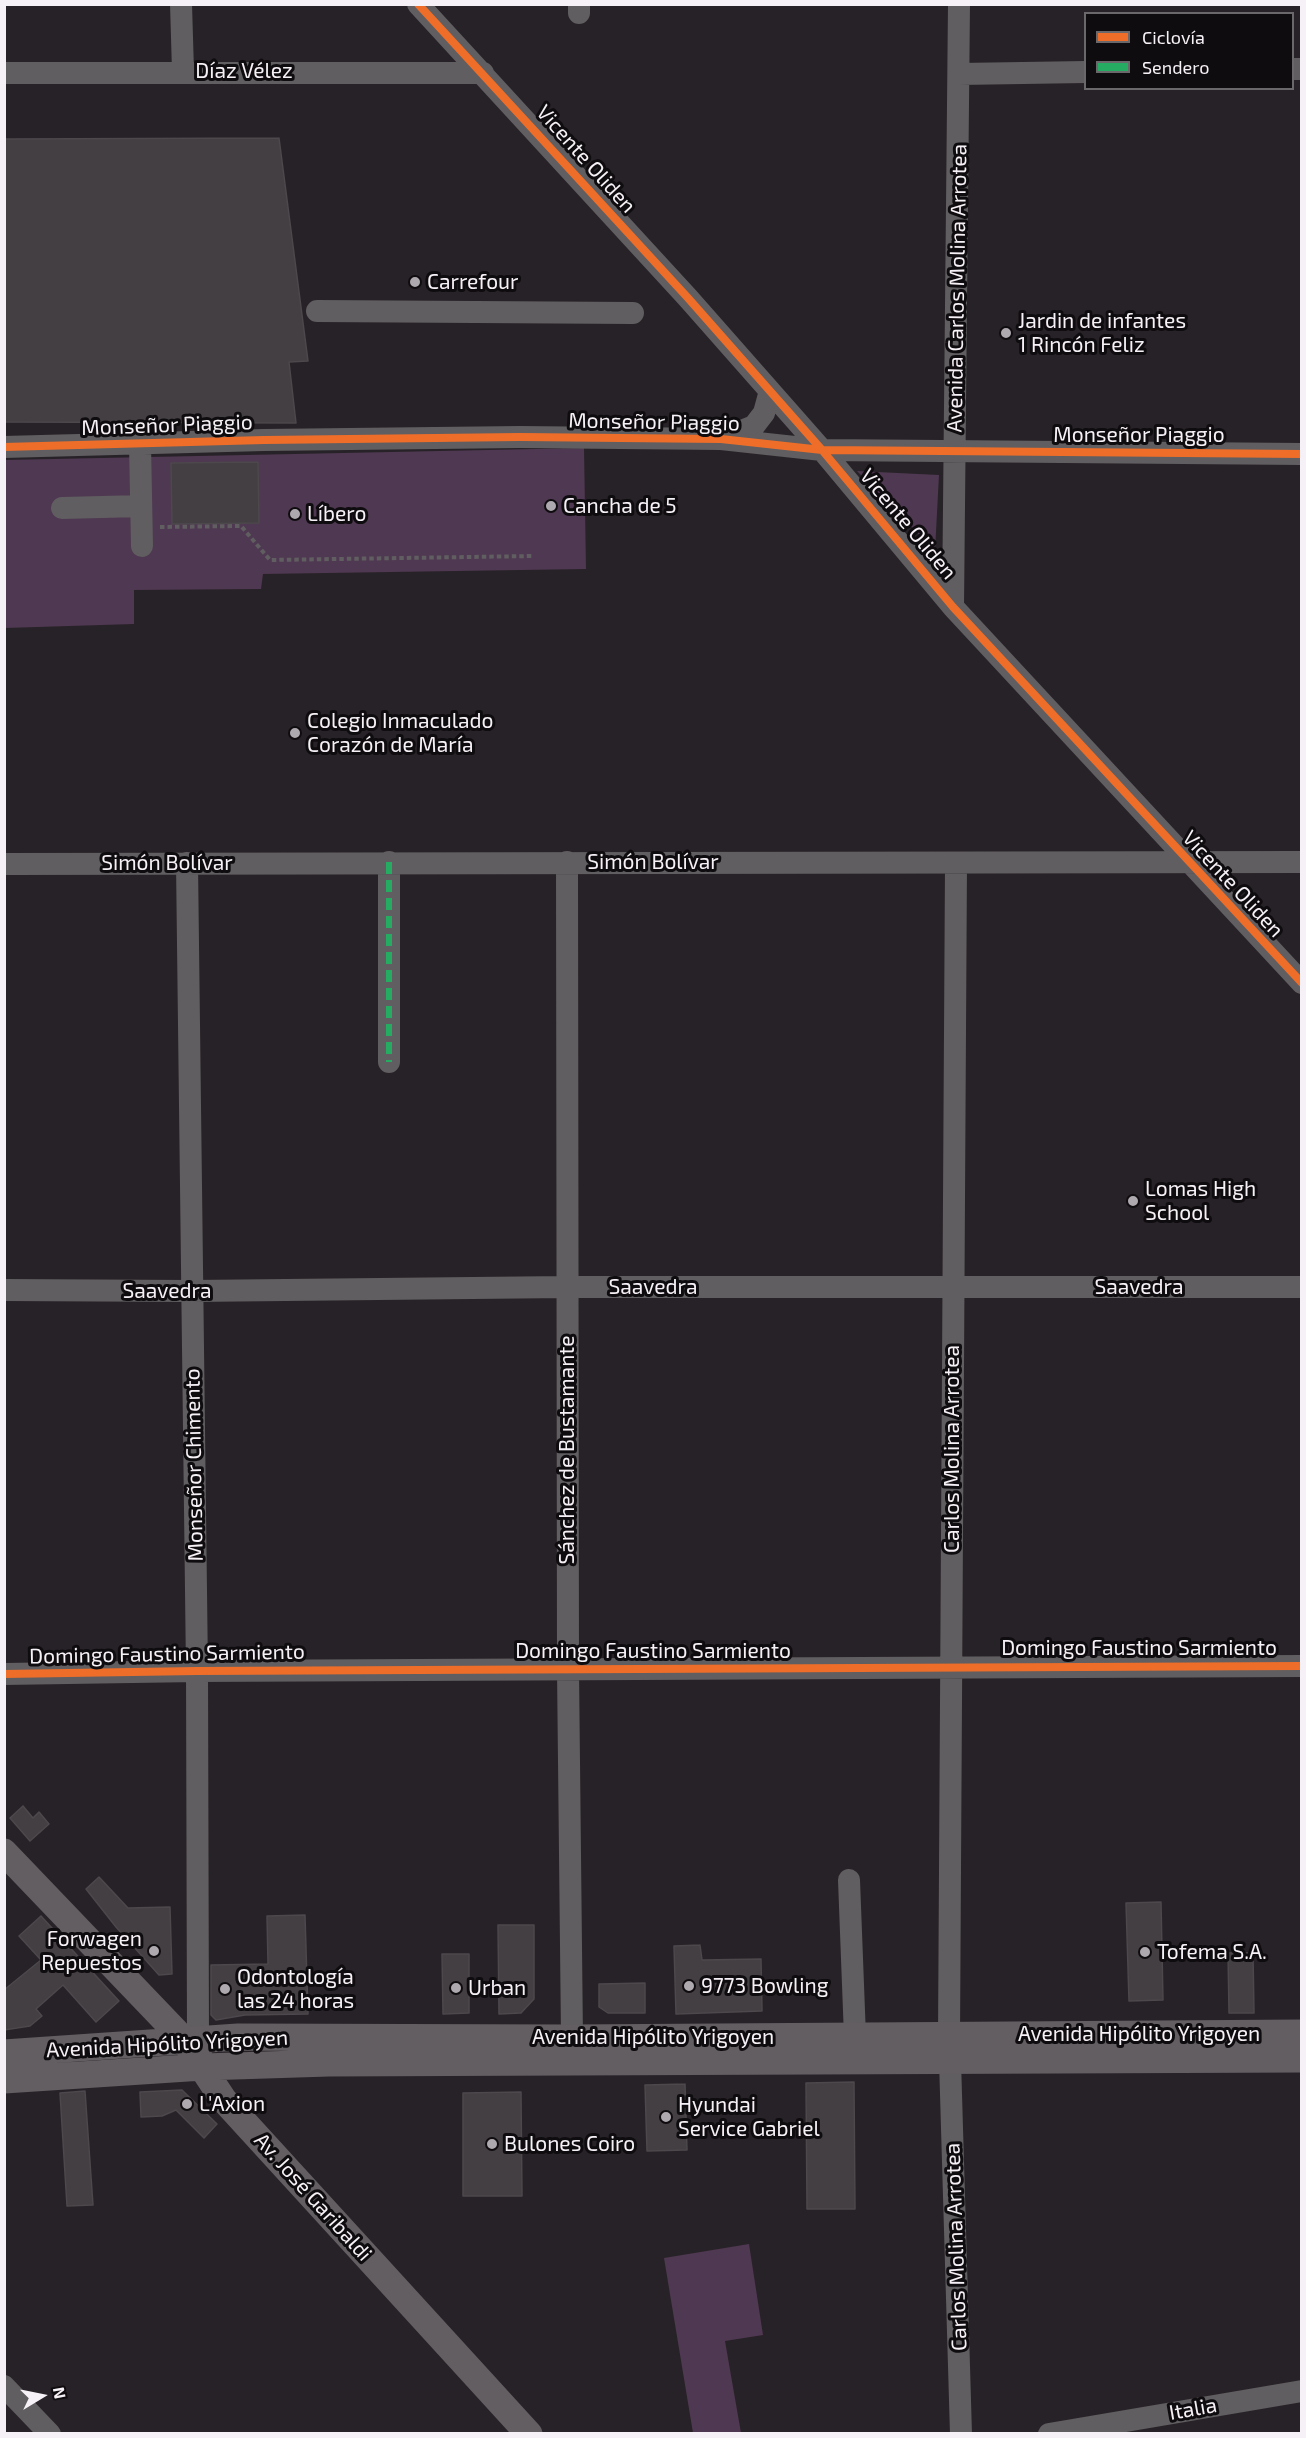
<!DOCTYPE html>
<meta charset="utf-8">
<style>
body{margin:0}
#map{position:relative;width:1306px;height:2438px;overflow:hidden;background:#272227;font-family:"Exo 2",sans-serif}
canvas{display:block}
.frame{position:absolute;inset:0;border:6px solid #f6f1f6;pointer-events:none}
.legend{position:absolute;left:1084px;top:12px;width:210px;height:78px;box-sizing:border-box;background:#0f0c0f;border:2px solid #6b686b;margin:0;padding:8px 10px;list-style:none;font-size:18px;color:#f6f1f6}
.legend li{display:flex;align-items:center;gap:12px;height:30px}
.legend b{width:30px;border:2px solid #6b686b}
.north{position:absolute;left:12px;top:2366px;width:60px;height:60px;-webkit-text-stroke:4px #0f0c0f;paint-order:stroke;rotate:80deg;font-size:16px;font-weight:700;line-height:24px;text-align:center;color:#f6f1f6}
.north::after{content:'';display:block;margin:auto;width:21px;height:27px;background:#f6f1f6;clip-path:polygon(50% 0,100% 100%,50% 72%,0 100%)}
</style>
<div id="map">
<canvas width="1306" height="2438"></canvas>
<div class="frame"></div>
<ul class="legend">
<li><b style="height:8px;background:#ee6e29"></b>Ciclovía</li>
<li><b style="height:8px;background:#26ab63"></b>Sendero</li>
</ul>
<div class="north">N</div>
</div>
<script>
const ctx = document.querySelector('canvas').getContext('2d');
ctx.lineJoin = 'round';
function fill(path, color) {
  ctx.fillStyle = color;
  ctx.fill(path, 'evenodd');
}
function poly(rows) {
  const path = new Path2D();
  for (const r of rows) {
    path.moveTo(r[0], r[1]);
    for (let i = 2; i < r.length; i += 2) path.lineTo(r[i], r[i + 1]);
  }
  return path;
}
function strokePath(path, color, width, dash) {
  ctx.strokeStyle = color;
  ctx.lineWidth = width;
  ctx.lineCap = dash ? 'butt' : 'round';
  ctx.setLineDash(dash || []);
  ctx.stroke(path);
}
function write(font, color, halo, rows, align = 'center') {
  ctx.font = font + ' "Exo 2",sans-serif';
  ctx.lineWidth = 6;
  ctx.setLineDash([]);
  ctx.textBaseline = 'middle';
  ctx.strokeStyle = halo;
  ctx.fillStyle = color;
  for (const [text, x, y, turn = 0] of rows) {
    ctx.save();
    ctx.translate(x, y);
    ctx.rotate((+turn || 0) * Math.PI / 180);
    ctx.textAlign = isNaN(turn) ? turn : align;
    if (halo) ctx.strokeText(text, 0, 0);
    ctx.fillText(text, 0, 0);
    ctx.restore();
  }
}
const green = poly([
 [584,448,586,569,263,574,261,589,134,590,134,624,5,628,4,460],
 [857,471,939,475,935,551],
 [749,2244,763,2335,725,2341,741,2433,693,2433,664,2258]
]);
const building = poly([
 [279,138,308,361,289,362,296,423,4,422,4,139,279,138],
 [258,462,259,523,172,524,171,463,258,462],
 [23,1806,33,1818,39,1812,49,1824,30,1841,10,1818,23,1806],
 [99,1877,128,1908,170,1907,172,1974,159,1975,116,1927,86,1889,99,1877],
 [1161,1902,1163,2000,1129,2001,1126,1903,1161,1902],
 [305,1915,308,2014,245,2015,216,2020,211,2015,211,1965,268,1964,267,1916,305,1915],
 [41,1916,119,2001,96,2022,63,1985,36,2009,42,2016,30,2026,4,2030,4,1990,41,1960,19,1936,41,1916],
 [498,1925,534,1925,534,1999,521,2013,499,2014,498,1925],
 [700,1945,702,1960,761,1959,762,2011,676,2014,674,1946,700,1945],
 [1228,1953,1253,1953,1254,2013,1229,2013,1228,1953],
 [442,1954,469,1954,469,2013,443,2014,442,1954],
 [645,1983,645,2013,608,2013,599,2007,599,1984,645,1983],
 [854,2082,855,2209,807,2209,806,2083,854,2082],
 [685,2084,687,2150,647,2151,645,2085,685,2084],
 [182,2090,217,2124,204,2138,176,2110,162,2116,141,2117,140,2092,182,2090],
 [85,2091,93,2205,67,2206,60,2093,85,2091],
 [521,2092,522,2196,463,2196,463,2093,521,2092]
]);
const path = poly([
 [160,527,241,526,270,560,534,556]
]);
const minor = poly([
 [181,4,183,71],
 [418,4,688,298,822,450,953,607,1302,983],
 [579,4,579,13],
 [1292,69,1302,69],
 [4,73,483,73],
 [959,74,1086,72],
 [317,311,633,313],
 [725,438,754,426,764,413,770,391],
 [140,444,142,546],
 [4,447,264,440,520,437,721,439,822,450,1302,454],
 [62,508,141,506],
 [953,607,959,4],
 [389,862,389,1062],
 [567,862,568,1669,572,2038],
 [187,863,197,1671,198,2038,201,2055],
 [4,864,1302,862],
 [4,1290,192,1291,566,1287,1302,1287],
 [4,1674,197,1671,1302,1666],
 [849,1880,855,2037],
 [949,2035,956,864],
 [950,2060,961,2434],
 [4,2386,50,2434],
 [1049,2434,1302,2391]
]);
const major = poly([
 [4,1852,184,2040,223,2099,529,2434],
 [4,2053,238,2037,572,2038,1302,2033],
 [4,2080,203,2067,329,2063,1302,2059]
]);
const quiet = poly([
 [389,862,389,1062]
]);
const cycleway = poly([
 [418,4,688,298,822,450,953,607,1302,983],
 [4,447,264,440,520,437,721,439,822,450,1302,454],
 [4,1674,197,1671,1302,1666]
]);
const markers = [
 [415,282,6,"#aea9ae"],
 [1006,333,6,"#aea9ae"],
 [551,506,6,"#aea9ae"],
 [295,514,6,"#aea9ae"],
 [295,733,6,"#aea9ae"],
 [1133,1201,6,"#aea9ae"],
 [154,1951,6,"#aea9ae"],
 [1145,1952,6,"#aea9ae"],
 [689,1986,6,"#aea9ae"],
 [456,1988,6,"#aea9ae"],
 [225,1989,6,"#aea9ae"],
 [187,2104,6,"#aea9ae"],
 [666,2117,6,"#aea9ae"],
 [492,2144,6,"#aea9ae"]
];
const streetNames = [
 ["Díaz Vélez",244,71],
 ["Vicente Oliden",586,159,48],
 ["Avenida Carlos Molina Arrotea",957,288,-89],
 ["Monseñor Piaggio",654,422,1],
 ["Monseñor Piaggio",167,425,-2],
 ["Monseñor Piaggio",1139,435],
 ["Vicente Oliden",908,524,50],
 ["Simón Bolívar",653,862],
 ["Simón Bolívar",167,863],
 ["Vicente Oliden",1233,884,47],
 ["Saavedra",653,1287],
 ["Saavedra",1139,1287],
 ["Saavedra",167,1291],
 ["Carlos Molina Arrotea",952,1449,-90],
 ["Sánchez de Bustamante",567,1450,-90],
 ["Monseñor Chimento",194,1465,-91],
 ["Domingo Faustino Sarmiento",1139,1648],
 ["Domingo Faustino Sarmiento",653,1651],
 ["Domingo Faustino Sarmiento",167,1654,-1],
 ["Avenida Hipólito Yrigoyen",1139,2034],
 ["Avenida Hipólito Yrigoyen",653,2037],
 ["Avenida Hipólito Yrigoyen",167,2044,-3],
 ["Av. José Garibaldi",313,2197,48],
 ["Carlos Molina Arrotea",956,2247,-92],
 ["Italia",1193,2409,-10]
];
const poiNames = [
 ["Carrefour",427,282],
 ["Jardin de infantes",1018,321],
 ["1 Rincón Feliz",1018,345],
 ["Cancha de 5",563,506],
 ["Líbero",307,514],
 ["Colegio Inmaculado",307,721],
 ["Corazón de María",307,745],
 ["Lomas High",1145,1189],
 ["School",1145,1213],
 ["Forwagen",142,1939,"right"],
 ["Repuestos",142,1963,"right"],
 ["Tofema S.A.",1157,1952],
 ["Odontología",237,1977],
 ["las 24 horas",237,2001],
 ["9773 Bowling",701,1986],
 ["Urban",468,1988],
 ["L'Axion",199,2104],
 ["Hyundai",678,2105],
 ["Service Gabriel",678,2129],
 ["Bulones Coiro",504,2144]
];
fill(green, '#4f3851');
fill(building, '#433f43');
strokePath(building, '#4c484c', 1.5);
strokePath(path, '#605e60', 4, [4.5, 3]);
strokePath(minor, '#605e60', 22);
strokePath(major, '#625e62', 27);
strokePath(quiet, '#26ab63', 6, [12, 6]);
strokePath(cycleway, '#ee6e29', 8);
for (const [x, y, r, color] of markers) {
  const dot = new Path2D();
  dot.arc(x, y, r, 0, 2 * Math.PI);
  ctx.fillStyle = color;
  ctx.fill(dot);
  strokePath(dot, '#0f0c0f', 2);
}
write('21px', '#f6f1f6', '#0f0c0f', streetNames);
write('21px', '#f6f1f6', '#0f0c0f', poiNames, 'left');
</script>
